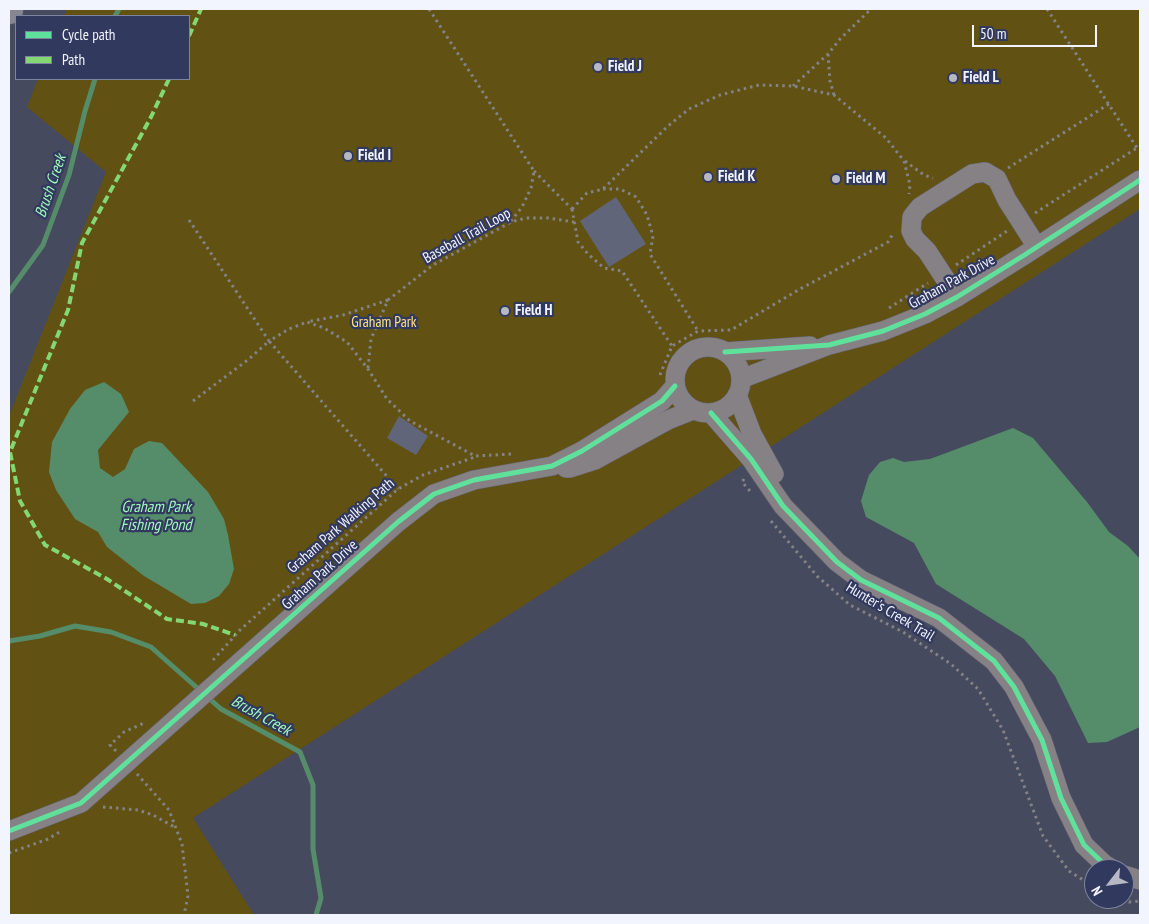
<!DOCTYPE html>
<style>
body{margin:0}
#map{position:relative;width:1149px;height:924px;overflow:hidden;background:#464a5e;font-family:"PT Sans Narrow",sans-serif}
canvas{display:block}
.frame{position:absolute;inset:0;border:10px solid #f2f4fe;pointer-events:none}
.legend{position:absolute;left:15px;top:15px;width:175px;height:65px;box-sizing:border-box;background:#32395e;border:1px solid #7f849e;margin:0;padding:6px 9px;list-style:none;font-size:15px;color:#f2f4fe}
.legend li{display:flex;align-items:center;gap:10px;height:25px}
.legend b{width:25px;border:1px solid #7f849e}
.north{position:absolute;left:1084px;top:859px;width:50px;height:50px;box-sizing:border-box;background:#32395e;border:1px solid #7f849e;border-radius:50%;rotate:240deg;font-size:14px;font-weight:700;line-height:20px;text-align:center;color:#f2f4fe}
.north::after{content:'';display:block;margin:auto;width:18px;height:22px;background:#b6b8c6;clip-path:polygon(50% 0,100% 100%,50% 72%,0 100%)}
.scale{position:absolute;left:972px;top:25px;width:125px;height:22px;box-sizing:border-box;border:2px solid #f2f4fe;border-top:0;padding-left:6px;font-size:15px;line-height:18px;white-space:nowrap;color:#f2f4fe;-webkit-text-stroke:4px #32395e;paint-order:stroke}
</style>
<div id="map">
<canvas width="1149" height="924"></canvas>
<div class="frame"></div>
<ul class="legend">
<li><b style="height:6px;background:#60e19b"></b>Cycle path</li>
<li><b style="height:6px;background:#83d873"></b>Path</li>
</ul>
<div class="north">N</div>
<div class="scale">50 m</div>
</div>
<script>
const ctx = document.querySelector('canvas').getContext('2d');
ctx.lineJoin = 'round';
function fill(path, color) {
  ctx.fillStyle = color;
  ctx.fill(path, 'evenodd');
}
function poly(rows) {
  const path = new Path2D();
  for (const r of rows) {
    if (r.length === 3) {
      path.moveTo(r[0] + r[2], r[1]);
      path.arc(r[0], r[1], r[2], 0, 2 * Math.PI);
      continue;
    }
    path.moveTo(r[0], r[1]);
    for (let i = 2; i < r.length; i += 2) path.lineTo(r[i], r[i + 1]);
  }
  return path;
}
function strokePath(path, color, width, dash) {
  ctx.strokeStyle = color;
  ctx.lineWidth = width;
  ctx.lineCap = dash ? 'butt' : 'round';
  ctx.setLineDash(dash || []);
  ctx.stroke(path);
}
function write(font, color, halo, rows, align = 'center') {
  ctx.font = font + ' "PT Sans Narrow",sans-serif';
  ctx.lineWidth = 4.5;
  ctx.setLineDash([]);
  ctx.textBaseline = 'middle';
  ctx.strokeStyle = halo;
  ctx.fillStyle = color;
  for (const [text, x, y, turn = 0] of rows) {
    ctx.save();
    ctx.translate(x, y);
    ctx.rotate((+turn || 0) * Math.PI / 180);
    ctx.textAlign = isNaN(turn) ? turn : align;
    if (halo) ctx.strokeText(text, 0, 0);
    ctx.fillText(text, 0, 0);
    ctx.restore();
  }
}
const green = poly([
 [67,9,1140,9,1140,209,193,818,254,915,9,915,9,416,106,172,27,107,38,79,189,79,189,16,64,16]
]);
const water = poly([
 [104,382,121,394,129,412,98,450,100,468,113,477,125,469,134,449,149,441,162,443,208,492,224,519,228,535,234,569,229,584,219,596,205,603,191,604,144,576,107,547,98,532,75,519,56,490,49,472,52,442,70,409,85,390],
 [1013,428,1033,438,1087,502,1109,532,1128,546,1140,559,1140,727,1107,742,1088,743,1055,676,1024,639,936,584,914,543,866,517,861,501,869,475,880,462,893,458,904,462,930,459]
]);
const stream = poly([
 [115,16,119,9],
 [9,292,43,245,69,175,85,111,95,79],
 [9,641,40,636,75,626,111,632,151,647,221,709,300,752,313,785,313,849,321,898,316,915]
]);
const building = poly([
 [616,197,646,244,609,267,580,221],
 [399,416,428,436,416,455,387,438]
]);
const path = poly([
 [429,9,534,171,531,188,522,207,511,221],
 [1047,9,1137,148],
 [828,54,830,81,834,95],
 [793,86,828,54,840,39,871,9],
 [905,161,924,175,933,178],
 [1008,168,1109,104],
 [534,171,572,209],
 [603,189,620,189,636,197,647,215,653,236,650,254,698,331],
 [572,209,587,193,603,189,668,126,689,109,720,95,759,85,793,86,834,95,886,138,904,161,910,185,909,194],
 [572,209,578,242,588,254,604,268,622,271,672,346],
 [1035,213,1140,146],
 [189,220,269,341,289,329,307,322],
 [956,265,1007,231],
 [388,300,343,315,307,322,324,328,347,342,368,369,387,399,410,421,475,456,512,454],
 [889,308,928,283],
 [368,368,371,339,388,300,433,265,511,222,526,218,548,218,574,222],
 [660,375,672,346,698,331,731,330,800,289,888,242,894,232],
 [193,401,249,359,269,341,398,489],
 [744,479,742,482,750,491],
 [771,521,817,576,850,605,903,632,951,664,978,689,1003,730,1043,836,1069,871,1094,887],
 [213,660,240,630,398,489,423,475,475,457],
 [116,751,110,745,124,732,144,723],
 [137,774,169,810,182,844,188,896,184,915],
 [103,807,138,810,153,815,176,828],
 [9,853,48,839,61,831],
 [1123,899,1129,902,1140,901]
]);
const minor = poly([
 [957,297,927,251,915,239,911,231,912,217,920,207,972,174,985,172,997,179,1007,200,1037,247],
 [708,380,33],
 [725,352,810,346],
 [741,379,829,345,883,331,925,314,957,297,1026,254,1140,180],
 [737,395,752,434,774,474],
 [711,413,751,459,783,506,837,562,861,580,939,618,994,661,1014,687,1042,740,1061,798,1084,845,1104,864,1112,869],
 [566,468,570,468,595,460,668,420,693,410],
 [9,831,81,803,398,522,434,494,474,480,552,466,582,451,662,401,675,386],
 [1124,875,1140,880]
]);
const highway = poly([
 [9,10,9,9]
]);
const quiet = poly([
 [189,36,201,9],
 [169,79,151,117,82,243,68,310,10,452,20,501,45,545,107,579,167,619,203,624,235,635]
]);
const cycleway = poly([
 [725,352,829,345,883,331,925,314,957,297,1026,254,1140,180],
 [711,413,751,459,783,506,837,562,861,580,939,618,994,661,1014,687,1042,740,1061,798,1084,845,1104,864,1112,869],
 [9,831,81,803,398,522,434,494,474,480,552,466,582,451,662,401,675,386]
]);
const markers = [
 [598,67,5,"#b6b8c6"],
 [953,78,5,"#b6b8c6"],
 [348,156,5,"#b6b8c6"],
 [708,177,5,"#b6b8c6"],
 [836,179,5,"#b6b8c6"],
 [505,311,5,"#b6b8c6"]
];
const poiNames = [
 ["Field J",608,67],
 ["Field L",963,78],
 ["Field I",358,156],
 ["Field K",718,177],
 ["Field M",846,179],
 ["Field H",515,311]
];
const streetNames = [
 ["Baseball Trail Loop",467,236,-29],
 ["Graham Park Drive",952,282,-29],
 ["Graham Park Walking Path",341,526,-41],
 ["Graham Park Drive",320,575,-42],
 ["Hunter's Creek Trail",890,612,31]
];
const parkNames = [
 ["Graham Park",384,323]
];
const waterNames = [
 ["Brush Creek",51,186,-71],
 ["Graham Park",156,507],
 ["Fishing Pond",156,525],
 ["Brush Creek",261,716,29]
];
fill(green, '#615213');
fill(water, '#558d6a');
strokePath(stream, '#558d6a', 5);
fill(building, '#616579');
strokePath(minor, '#646776', 20);
strokePath(highway, '#646776', 29);
strokePath(path, '#848287', 3, [2.5, 4]);
strokePath(minor, '#868185', 19);
strokePath(highway, '#878791', 28);
strokePath(quiet, '#83d873', 4, [8, 4]);
strokePath(cycleway, '#60e19b', 5);
for (const [x, y, r, color] of markers) {
  const dot = new Path2D();
  dot.arc(x, y, r, 0, 2 * Math.PI);
  ctx.fillStyle = color;
  ctx.fill(dot);
  strokePath(dot, '#32395e', 2);
}
write('bold 15px', '#f2f4fe', '#32395e', poiNames, 'left');
write('15px', '#f2f4fe', '#32395e', streetNames);
write('15px', '#fde282', '#32395e', parkNames);
write('italic 16px', '#9ff8bb', '#32395e', waterNames);
</script>
